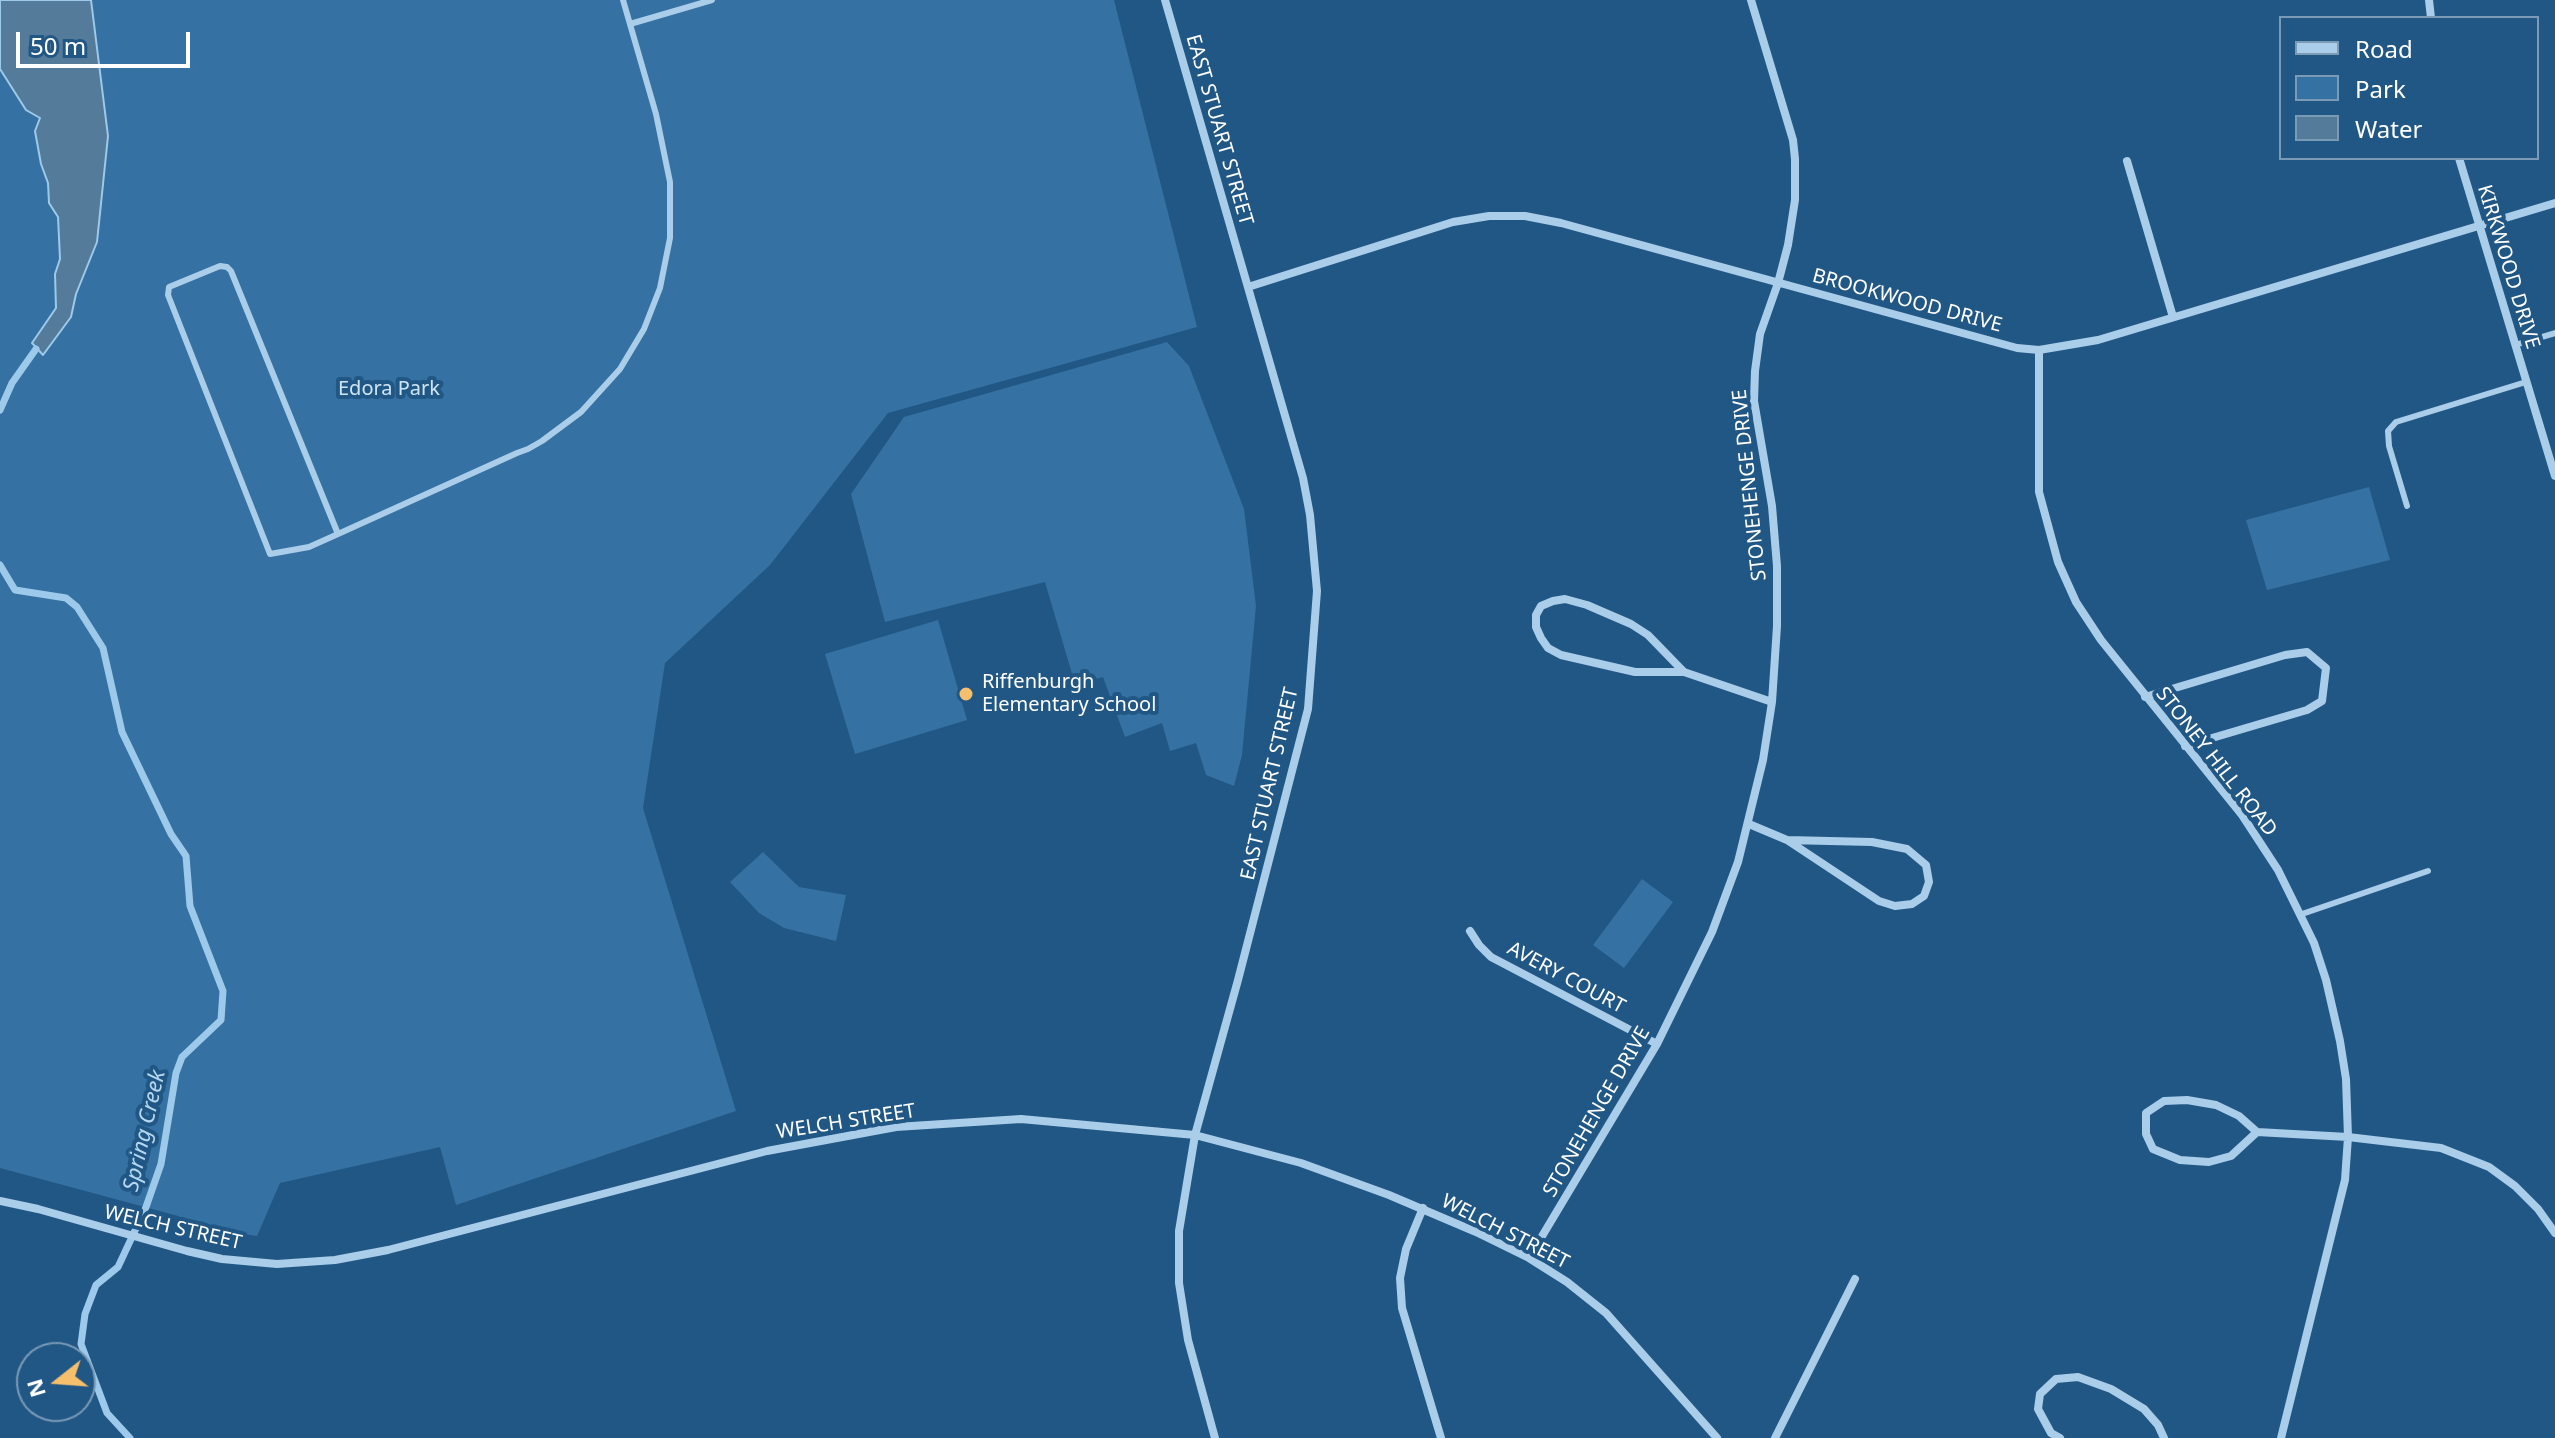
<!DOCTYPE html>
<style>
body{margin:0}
#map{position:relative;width:2555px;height:1438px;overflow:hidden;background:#215785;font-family:"Noto Sans",sans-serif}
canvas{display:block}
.legend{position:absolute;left:2279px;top:16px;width:260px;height:144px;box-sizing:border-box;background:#215785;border:2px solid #7a9ab6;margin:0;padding:10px 14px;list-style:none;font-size:24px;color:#fff}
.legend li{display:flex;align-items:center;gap:16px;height:40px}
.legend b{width:40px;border:2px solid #7a9ab6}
.north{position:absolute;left:16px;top:1342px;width:80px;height:80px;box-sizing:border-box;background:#215785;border:2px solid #7a9ab6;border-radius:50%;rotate:253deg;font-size:22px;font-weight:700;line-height:32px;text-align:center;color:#fff}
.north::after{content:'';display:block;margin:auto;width:28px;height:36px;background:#f6bf6b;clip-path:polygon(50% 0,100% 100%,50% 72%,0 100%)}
.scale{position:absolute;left:16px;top:32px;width:174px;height:36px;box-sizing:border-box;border:4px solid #fff;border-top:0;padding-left:10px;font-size:24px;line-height:28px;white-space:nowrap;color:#fff;-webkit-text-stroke:6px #215785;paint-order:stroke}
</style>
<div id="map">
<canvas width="2555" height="1438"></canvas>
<ul class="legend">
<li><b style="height:10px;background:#aacde9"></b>Road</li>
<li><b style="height:22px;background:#3571a2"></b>Park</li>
<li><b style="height:22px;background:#557b9b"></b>Water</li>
</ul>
<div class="north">N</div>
<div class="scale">50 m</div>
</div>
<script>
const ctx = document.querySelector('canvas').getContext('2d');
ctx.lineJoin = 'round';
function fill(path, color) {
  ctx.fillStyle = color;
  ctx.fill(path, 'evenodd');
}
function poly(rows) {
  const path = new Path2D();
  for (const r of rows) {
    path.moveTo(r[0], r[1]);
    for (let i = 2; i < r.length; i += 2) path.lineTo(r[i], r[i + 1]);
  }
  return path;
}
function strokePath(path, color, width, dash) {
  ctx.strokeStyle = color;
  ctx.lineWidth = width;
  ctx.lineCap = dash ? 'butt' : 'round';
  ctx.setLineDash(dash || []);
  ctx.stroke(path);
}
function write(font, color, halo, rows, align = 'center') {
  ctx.font = font + ' "Noto Sans",sans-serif';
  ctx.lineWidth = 8;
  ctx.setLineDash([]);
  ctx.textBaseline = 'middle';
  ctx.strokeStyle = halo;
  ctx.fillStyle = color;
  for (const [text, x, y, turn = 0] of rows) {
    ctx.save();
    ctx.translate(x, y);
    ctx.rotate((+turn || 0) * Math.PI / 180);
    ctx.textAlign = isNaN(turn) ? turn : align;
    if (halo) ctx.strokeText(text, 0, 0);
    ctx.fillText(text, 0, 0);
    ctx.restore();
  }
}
const green = poly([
 [0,0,1114,0,1197,327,888,413,770,565,665,663,643,808,736,1111,456,1205,440,1147,280,1183,257,1236,207,1228,178,1216,0,1168],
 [1167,342,1189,366,1244,509,1256,606,1242,755,1234,786,1206,775,1196,743,1170,751,1162,723,1125,737,1103,677,1075,684,1045,582,885,622,851,494,904,417],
 [2369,487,2390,560,2267,590,2246,520],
 [938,620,967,720,855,754,825,654],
 [763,852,799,887,846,895,836,941,784,928,759,913,730,882],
 [1642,879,1673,902,1624,968,1593,945]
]);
const water = poly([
 [0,0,91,0,108,136,97,242,76,294,71,317,43,355,32,343,56,308,55,274,60,259,58,217,49,203,48,183,41,164,35,131,40,118,26,110,0,69,0,0]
]);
const stream = poly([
 [0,410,12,383,36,349],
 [0,565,15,590,66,598,77,607,103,648,122,732,171,834,186,856,190,906,223,991,221,1020,182,1057,176,1073,161,1164,146,1207,118,1267,96,1285,85,1314,81,1344,107,1413,130,1438]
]);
const service = poly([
 [630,24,712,0],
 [2515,345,2555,333],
 [2407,506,2389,446,2388,431,2396,422,2526,382],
 [338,534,231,271,227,267,220,266,169,287,168,295,270,554,309,547,338,534,517,453,528,449,542,441,581,412,620,369,644,329,660,288,670,238,670,182,656,114,623,0],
 [2302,914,2428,871]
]);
const minor = poly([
 [1165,0,1303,478,1310,515,1317,591,1308,709,1238,980,1195,1135,1179,1231,1179,1283,1188,1340,1215,1438],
 [2429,0,2431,18],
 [2459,158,2555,476],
 [2127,161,2173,317],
 [1248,287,1453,222,1489,216,1525,216,1561,223,2017,348,2039,350,2098,340,2555,203],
 [2039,350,2039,492,2058,562,2076,602,2101,640,2242,815,2278,870,2314,943,2326,980,2340,1041,2346,1079,2348,1137,2345,1180,2281,1438],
 [1684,672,1635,672,1561,655,1548,648,1541,638,1536,627,1536,615,1541,606,1553,601,1565,599,1587,605,1631,624,1648,635,1684,672,1772,702],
 [2145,697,2285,655,2307,652,2326,668,2322,701,2307,710,2185,746],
 [1749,824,1787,840,1879,901,1895,906,1912,904,1924,896,1929,882,1926,865,1907,849,1872,842,1787,840],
 [1470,931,1479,945,1491,957,1657,1044],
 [2257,1132,2231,1156,2209,1162,2180,1160,2153,1149,2146,1134,2146,1113,2164,1101,2187,1100,2216,1105,2239,1116,2257,1132,2348,1137,2441,1148,2489,1167,2515,1186,2538,1209,2555,1233],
 [0,1201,38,1209,187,1251,222,1259,277,1264,335,1260,388,1250,767,1151,896,1127,1021,1119,1195,1135,1301,1163,1389,1195,1476,1232,1529,1258,1567,1282,1606,1313,1717,1438],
 [1423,1208,1406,1249,1400,1278,1402,1308,1441,1438],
 [1529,1258,1657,1044,1712,932,1738,862,1763,760,1772,702,1777,626,1777,566,1772,506,1754,401,1755,371,1760,334,1778,283,1788,245,1795,200,1795,159,1793,140,1751,0],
 [1775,1438,1855,1279],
 [2060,1438,2051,1433,2038,1409,2040,1394,2056,1379,2078,1377,2111,1389,2144,1409,2158,1425,2164,1438]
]);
const markers = [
 [966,694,8,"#f6bf6b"]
];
const streetNames = [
 ["EAST STUART STREET",1219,130,74],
 ["KIRKWOOD DRIVE",2508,267,73],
 ["BROOKWOOD DRIVE",1907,301,15],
 ["STONEHENGE DRIVE",1750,485,-96],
 ["STONEY HILL ROAD",2216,762,52],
 ["EAST STUART STREET",1270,784,-77],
 ["AVERY COURT",1566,978,28],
 ["STONEHENGE DRIVE",1597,1112,-60],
 ["WELCH STREET",846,1122,-9],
 ["WELCH STREET",173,1228,13],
 ["WELCH STREET",1505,1232,27]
];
const parkNames = [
 ["Edora Park",389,389]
];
const poiNames = [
 ["Riffenburgh",982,682],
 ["Elementary School",982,705]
];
const waterNames = [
 ["Spring Creek",145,1131,-77]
];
fill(green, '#3571a2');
fill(water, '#557b9b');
strokePath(water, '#9dc9ea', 2);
strokePath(stream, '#9dc9ea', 7);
strokePath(service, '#aacde9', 6);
strokePath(minor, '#aacde9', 8);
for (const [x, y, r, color] of markers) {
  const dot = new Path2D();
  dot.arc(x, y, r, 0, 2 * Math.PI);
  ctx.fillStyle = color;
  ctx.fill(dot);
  strokePath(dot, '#215785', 3);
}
write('20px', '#fff', '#215785', streetNames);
write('20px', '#cee5f7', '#215785', parkNames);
write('20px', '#fff', '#215785', poiNames, 'left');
write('italic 22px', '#b5d7f1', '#215785', waterNames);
</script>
